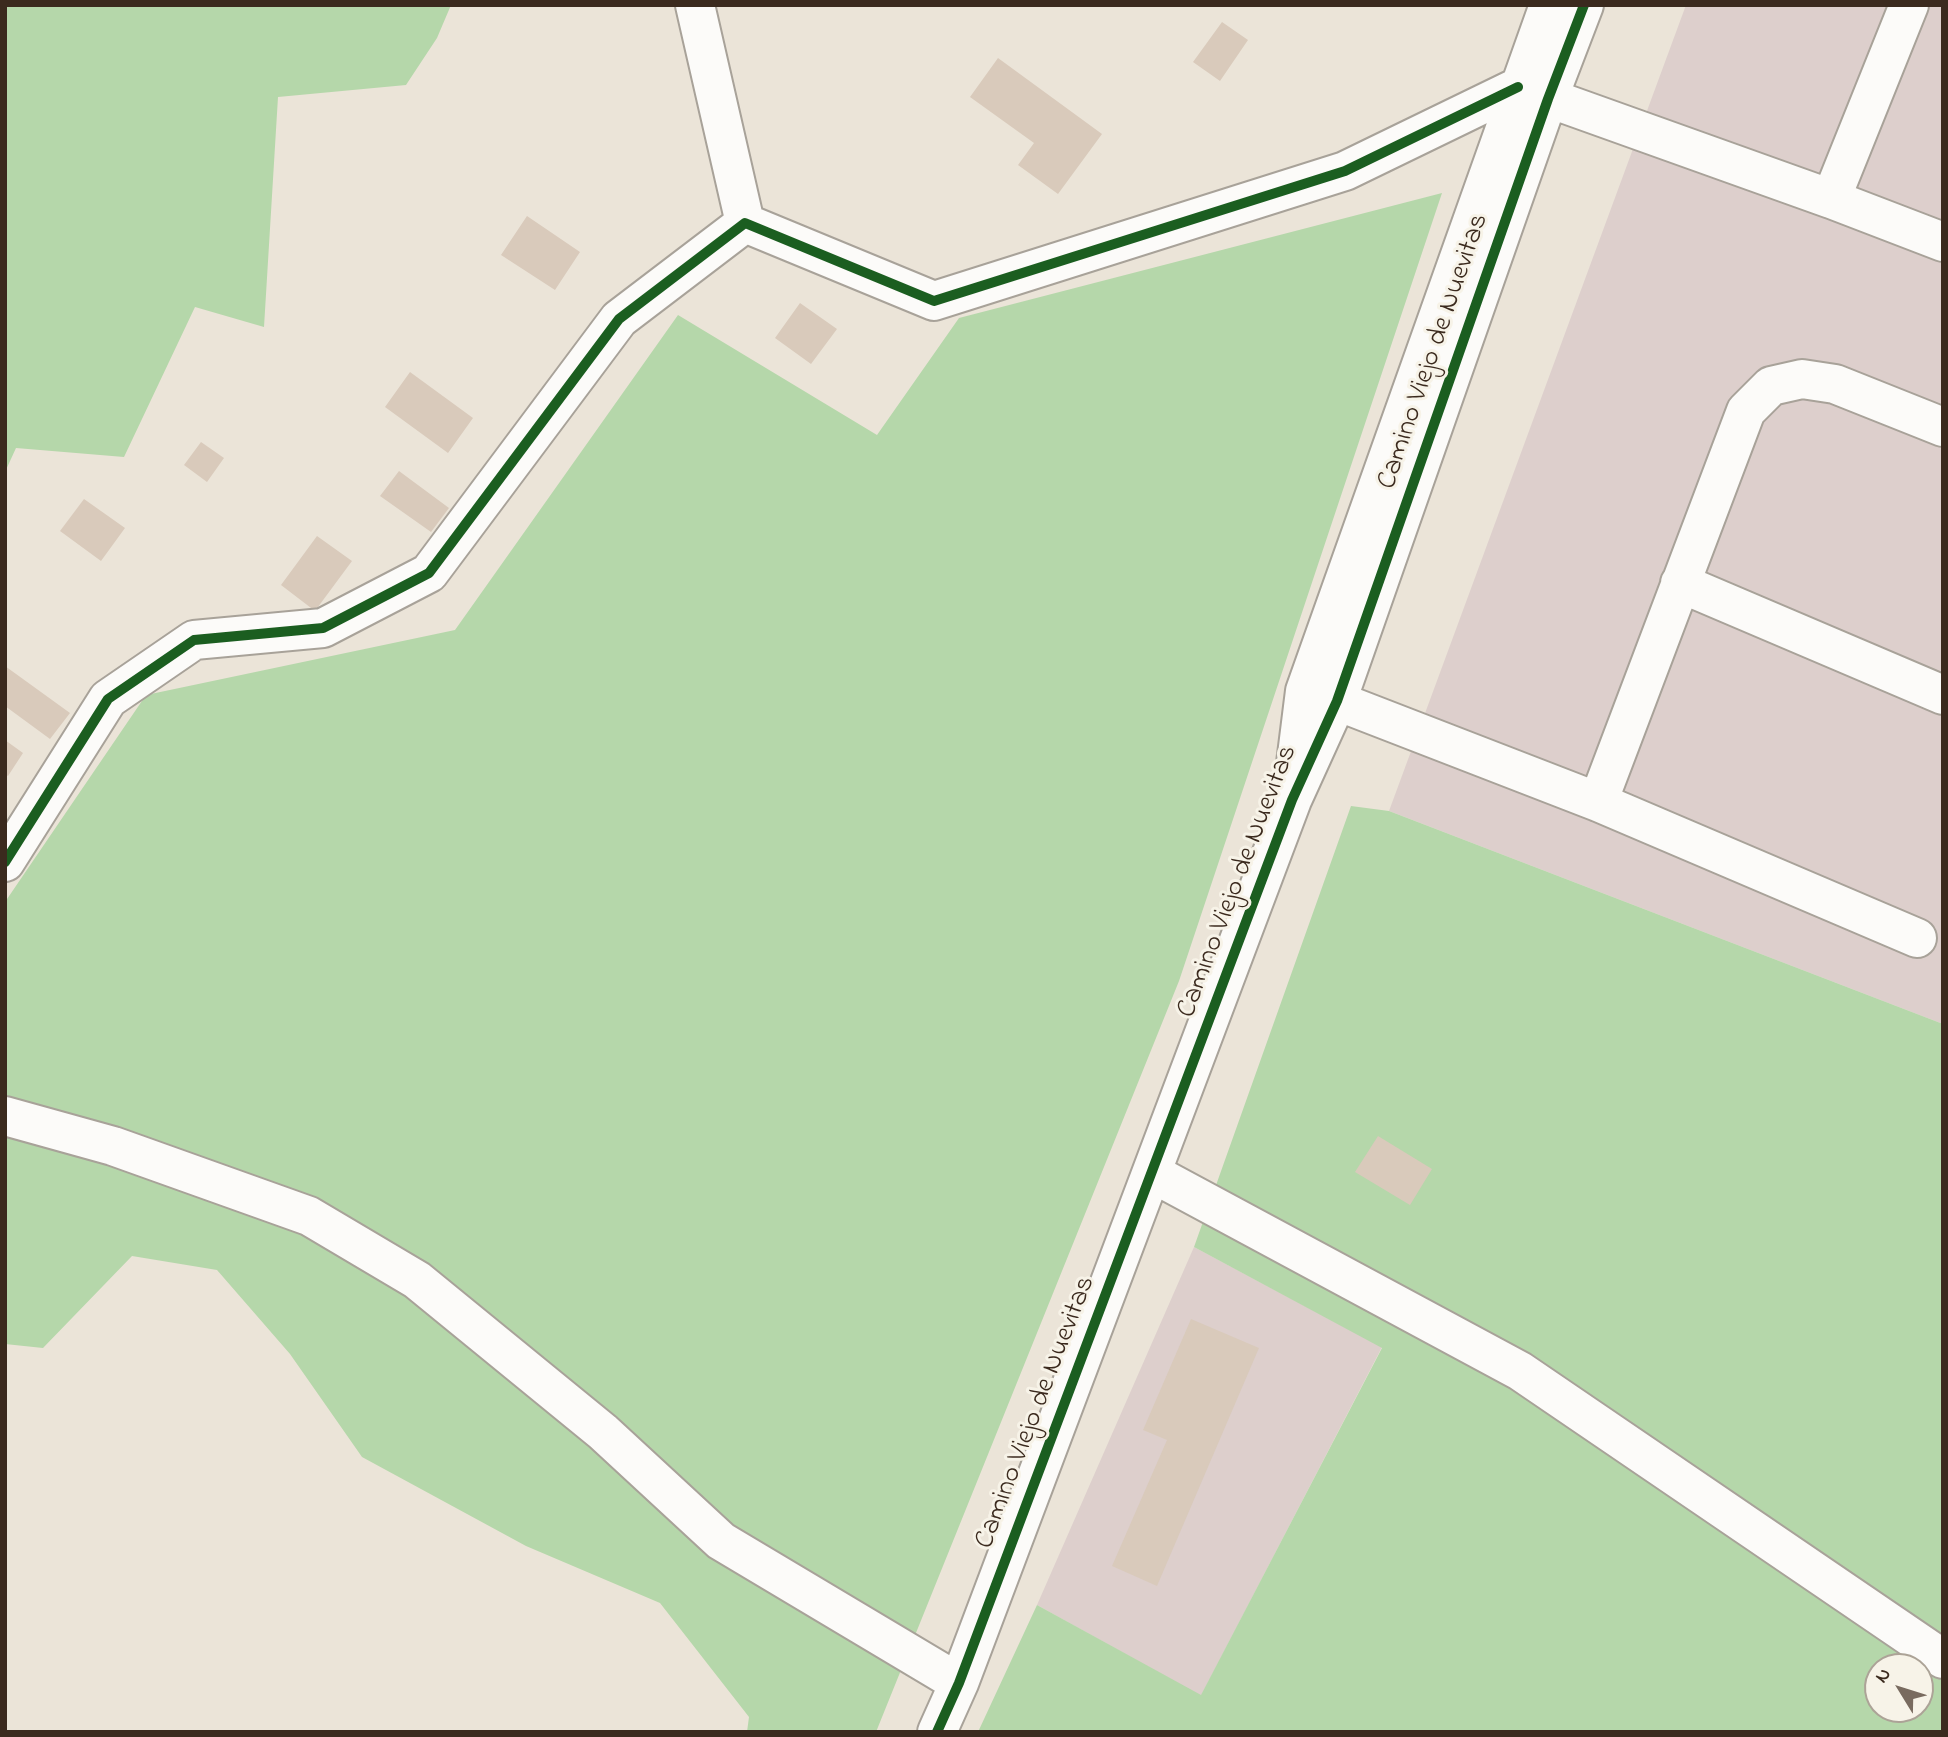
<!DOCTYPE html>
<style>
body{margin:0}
#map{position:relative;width:1948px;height:1737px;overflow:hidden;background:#ebe4d8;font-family:"Indie Flower",sans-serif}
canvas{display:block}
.frame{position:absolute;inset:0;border:7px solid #3b2a1e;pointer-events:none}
.north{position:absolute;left:1864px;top:1653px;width:70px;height:70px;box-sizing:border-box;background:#f7f3e8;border:2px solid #aca397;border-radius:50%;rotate:308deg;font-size:19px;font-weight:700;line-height:28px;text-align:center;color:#3b2a1e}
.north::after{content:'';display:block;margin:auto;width:24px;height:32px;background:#796b5f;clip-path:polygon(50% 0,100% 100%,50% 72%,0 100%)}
</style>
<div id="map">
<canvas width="1948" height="1737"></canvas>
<div class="frame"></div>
<div class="north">N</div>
</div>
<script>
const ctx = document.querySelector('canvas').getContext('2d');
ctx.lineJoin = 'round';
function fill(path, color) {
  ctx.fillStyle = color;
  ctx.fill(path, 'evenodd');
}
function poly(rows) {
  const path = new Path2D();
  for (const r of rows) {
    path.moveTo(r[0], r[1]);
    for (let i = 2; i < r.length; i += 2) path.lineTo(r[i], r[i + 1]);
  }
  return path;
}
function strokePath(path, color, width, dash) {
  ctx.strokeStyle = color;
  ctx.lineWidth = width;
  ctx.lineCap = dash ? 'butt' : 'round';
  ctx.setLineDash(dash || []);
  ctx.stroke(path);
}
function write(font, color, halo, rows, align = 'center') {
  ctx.font = font + ' "Indie Flower",sans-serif';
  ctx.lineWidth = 6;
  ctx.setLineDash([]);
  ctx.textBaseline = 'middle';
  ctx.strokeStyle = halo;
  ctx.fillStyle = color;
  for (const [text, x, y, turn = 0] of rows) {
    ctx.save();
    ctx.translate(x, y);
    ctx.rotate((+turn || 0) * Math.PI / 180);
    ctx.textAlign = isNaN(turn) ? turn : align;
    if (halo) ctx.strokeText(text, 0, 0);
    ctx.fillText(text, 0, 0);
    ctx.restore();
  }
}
const industrial = poly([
 [1686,5,1943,5,1943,1024,1389,811],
 [1194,1247,1382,1347,1201,1696,1037,1605]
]);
const green = poly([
 [5,5,451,5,437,38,406,85,278,97,264,327,195,307,124,457,16,448,5,472],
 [1442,193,1179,981,876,1732,747,1732,749,1717,660,1603,526,1546,362,1457,290,1354,217,1270,132,1256,43,1348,5,1344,5,902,146,695,455,630,678,315,877,435,959,318],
 [1351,806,1389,811,1943,1024,1943,1732,978,1732,1037,1605,1201,1695,1382,1348,1194,1247],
 [1878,1667,1920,1667,1920,1709,1878,1709]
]);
const building = poly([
 [1222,22,1248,40,1220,81,1193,62],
 [998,58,1102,134,1058,194,1018,165,1034,143,970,97],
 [527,216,580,252,555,290,501,255],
 [800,303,837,329,811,364,775,338],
 [410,372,473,418,448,453,385,407],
 [201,442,224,458,207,482,184,465],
 [399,471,449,508,431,532,380,496],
 [84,499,125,528,101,561,60,531],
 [317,536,352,561,315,611,281,585],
 [5,666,70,713,50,739,5,706],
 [5,740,23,753,8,776,5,774],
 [1378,1136,1432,1169,1410,1205,1355,1172],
 [1191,1319,1259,1348,1157,1586,1112,1566,1167,1440,1143,1430]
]);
const minor = poly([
 [695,5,745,223],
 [1831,199,1909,5],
 [1680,583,1943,695],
 [1314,694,1337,701,1598,802,1917,938],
 [1296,763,1305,691,1549,5],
 [1598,802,1746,411,1771,386,1802,379,1835,384,1943,427],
 [5,862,108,699,194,640,323,628,429,573,619,319,745,223,934,301,1345,171,1518,87,1831,199,1943,242],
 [5,1116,113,1146,309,1216,417,1280,603,1432,721,1541,959,1683],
 [1152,1173,1520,1371,1943,1659],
 [937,1732,959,1683,1292,800,1337,701,1548,99,1584,5]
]);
const cycleway = poly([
 [5,862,108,699,194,640,323,628,429,573,619,319,745,223,934,301,1345,171,1518,87],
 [937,1732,959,1683,1292,800,1337,701,1548,99,1584,5]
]);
const streetNames = [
 ["Camino Viejo de Nuevitas",1435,352,-71],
 ["Camino Viejo de Nuevitas",1239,882,-69],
 ["Camino Viejo de Nuevitas",1037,1413,-69]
];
fill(industrial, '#ddcfcc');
fill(green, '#b5d7aa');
fill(building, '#d9cabb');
strokePath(minor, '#a8a299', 42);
strokePath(minor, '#fcfbf9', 38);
strokePath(cycleway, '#1b5e20', 10);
write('28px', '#3b2a1e', '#f7f3e8', streetNames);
</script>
